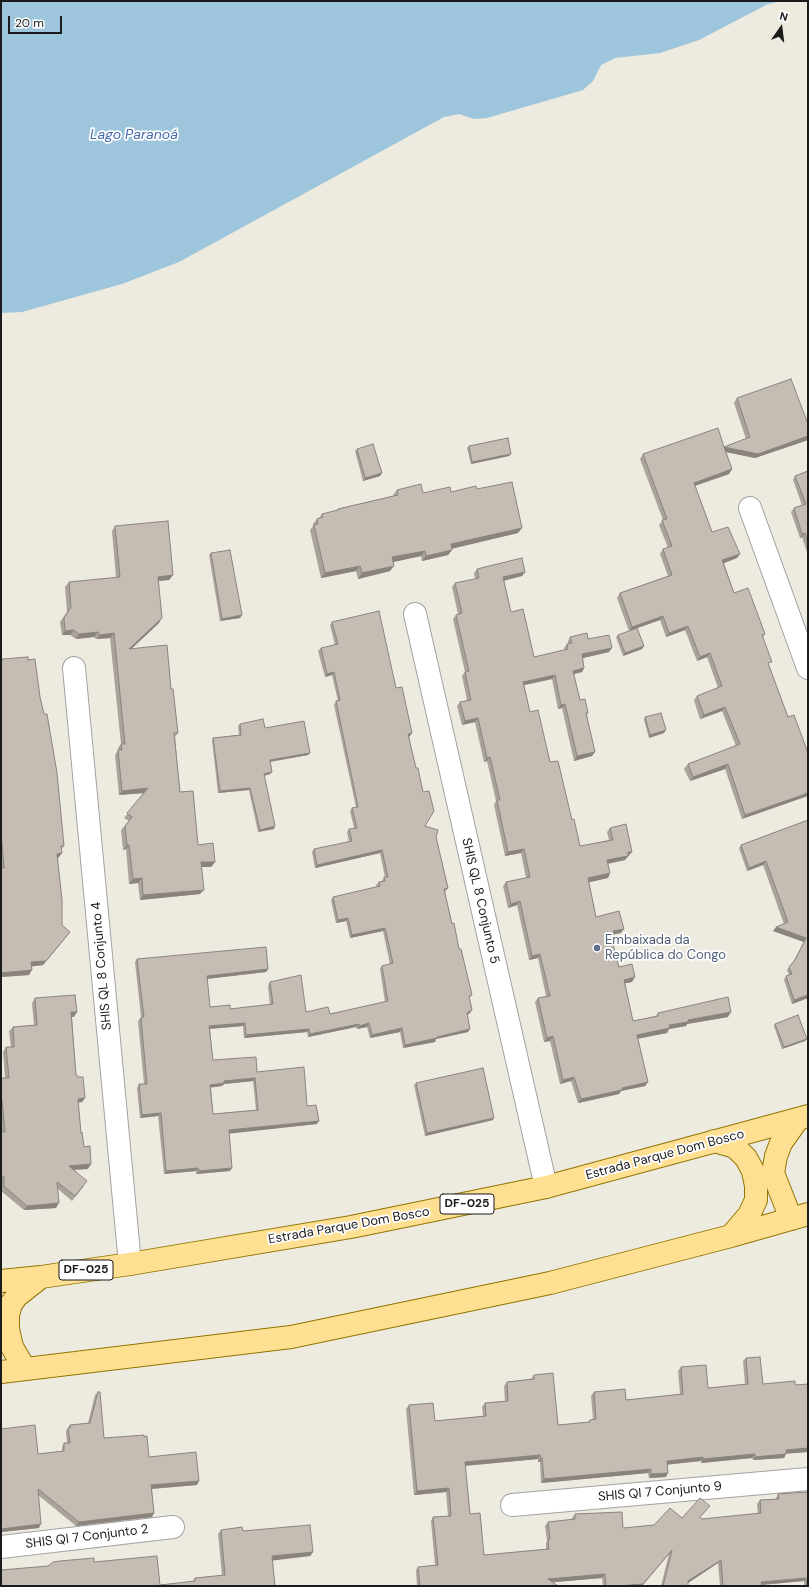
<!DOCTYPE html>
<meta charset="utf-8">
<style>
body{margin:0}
#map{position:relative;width:809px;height:1587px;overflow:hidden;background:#edeadf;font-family:"DM Sans",sans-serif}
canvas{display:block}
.frame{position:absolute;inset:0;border:2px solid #1b1b1b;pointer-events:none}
.north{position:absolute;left:761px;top:8px;width:40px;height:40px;-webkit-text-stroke:3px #fff;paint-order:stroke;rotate:14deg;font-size:11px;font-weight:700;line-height:16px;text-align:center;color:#1b1b1b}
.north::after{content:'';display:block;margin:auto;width:14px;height:18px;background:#1b1b1b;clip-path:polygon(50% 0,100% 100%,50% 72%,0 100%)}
.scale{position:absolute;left:8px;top:16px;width:54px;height:18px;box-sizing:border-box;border:2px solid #1b1b1b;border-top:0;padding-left:5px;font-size:12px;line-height:14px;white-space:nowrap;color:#1b1b1b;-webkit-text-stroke:3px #fff;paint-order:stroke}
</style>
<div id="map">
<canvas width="809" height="1587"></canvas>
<div class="frame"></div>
<div class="north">N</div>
<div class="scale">20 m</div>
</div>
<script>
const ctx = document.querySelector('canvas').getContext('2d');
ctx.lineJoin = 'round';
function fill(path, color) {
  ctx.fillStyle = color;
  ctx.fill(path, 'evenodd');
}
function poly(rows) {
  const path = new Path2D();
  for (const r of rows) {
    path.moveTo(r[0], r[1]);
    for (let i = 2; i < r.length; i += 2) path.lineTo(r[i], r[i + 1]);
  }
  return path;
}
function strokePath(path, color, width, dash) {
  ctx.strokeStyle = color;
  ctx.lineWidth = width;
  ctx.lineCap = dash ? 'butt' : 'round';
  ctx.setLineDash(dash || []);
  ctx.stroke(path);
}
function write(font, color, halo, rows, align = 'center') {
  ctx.font = font + ' "DM Sans",sans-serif';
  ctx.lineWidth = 3.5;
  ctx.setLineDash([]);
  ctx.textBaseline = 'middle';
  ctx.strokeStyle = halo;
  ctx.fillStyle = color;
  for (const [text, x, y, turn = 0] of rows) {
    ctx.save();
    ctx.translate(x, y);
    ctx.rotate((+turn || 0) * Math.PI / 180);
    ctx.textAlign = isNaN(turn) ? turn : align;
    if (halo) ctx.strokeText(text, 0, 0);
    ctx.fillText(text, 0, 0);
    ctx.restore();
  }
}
const water = poly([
 [1,1,782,1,768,4,699,40,660,53,615,58,601,65,593,81,583,90,487,118,474,119,459,114,444,117,179,262,122,284,22,312,1,313]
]);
const minor = poly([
 [750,508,808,668],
 [415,614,546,1187],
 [74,668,130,1264],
 [512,1505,808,1479],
 [1,1547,173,1527]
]);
const major = poly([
 [714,1141,735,1147,746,1158,753,1171,756,1186,756,1200,749,1215,731,1236],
 [791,1219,773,1173,776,1156,781,1143,798,1119],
 [1,1281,41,1277,130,1264,351,1227,546,1187,808,1116],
 [25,1369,12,1347,8,1329,8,1315,11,1304,17,1296,41,1277],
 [1,1372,291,1337,550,1283,731,1236,808,1214]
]);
const wall = poly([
 [737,398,808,436,808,440,755,458,726,452,732,469,729,474,695,486,712,532,737,558,724,563,734,593,765,634,763,637,769,666,788,717,808,753,742,819,725,769,690,781,684,769,688,764,736,746,722,711,700,719,694,700,697,696,718,688,707,657,697,661,685,630,666,637,660,620,637,628,644,646,642,649,623,656,616,637,618,635,629,631,617,598,620,593,668,576,660,554,663,549,668,548,659,525,663,520,640,459,643,454,724,447,746,439,734,403],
 [469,446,509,456,471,464,467,448],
 [357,449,382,473,380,476,363,481,355,451],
 [808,471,808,555,802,537,800,538,791,512,794,508,802,505,793,480,795,476],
 [477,489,518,533,452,548,452,550,448,555,422,561,421,556,393,562,390,571,358,579,356,571,321,578,310,530,313,526,313,524,317,519,319,518,322,514,336,511,338,509,393,496,393,495,397,490,423,493,451,492],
 [115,526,173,575,169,580,159,581,159,623,131,649,171,689,178,733,175,737,180,792,198,845,215,862,211,867,202,867,200,894,140,900,138,883,129,884,126,849,123,850,121,830,129,821,124,818,144,793,119,795,115,755,118,750,118,748,121,744,110,638,96,639,94,637,76,639,70,635,62,635,60,622,67,612,65,587,69,582,116,578,112,531],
 [211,553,242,615,240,618,220,621,209,555],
 [477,569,525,572,522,576,504,581,511,612,534,657,565,650,564,648,567,644,568,644,568,641,570,637,588,639,609,652,582,658,584,668,582,672,574,674,580,700,588,713,587,715,592,756,574,761,562,708,558,709,552,679,524,685,530,712,550,762,580,846,609,840,607,832,610,828,629,856,628,856,625,860,608,864,610,873,608,878,589,882,596,917,621,933,614,934,613,943,619,967,632,982,625,983,633,1021,656,1016,658,1013,728,1017,687,1024,686,1026,669,1029,667,1033,638,1039,648,1082,645,1086,621,1091,619,1094,578,1103,571,1081,560,1084,550,1041,544,1042,535,1002,538,998,546,996,538,958,529,960,517,905,508,908,503,886,506,882,526,878,521,853,505,856,494,805,496,801,487,761,484,762,475,722,462,725,457,706,460,702,467,700,462,676,465,672,453,619,456,615,458,614,452,587,455,583,475,579,474,573],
 [332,622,396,688,412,733,410,736,409,737,425,826,436,837,448,888,446,891,445,892,452,924,472,995,469,998,470,1013,467,1015,468,1032,436,1039,435,1042,403,1048,400,1032,370,1038,367,1027,357,1029,356,1027,308,1037,307,1032,244,1038,243,1026,210,1029,213,1060,257,1072,307,1106,317,1124,229,1133,230,1171,196,1174,196,1171,164,1174,158,1116,140,1118,137,1088,139,1084,144,1084,138,1021,141,1017,135,962,137,959,268,969,266,972,207,979,210,1007,230,1009,270,1005,268,986,270,982,306,1012,330,1014,385,1002,380,969,382,966,390,964,383,931,350,938,346,921,336,923,331,900,333,897,377,887,376,885,379,882,382,881,384,877,385,877,380,853,315,868,312,852,314,849,349,842,347,832,349,829,354,828,350,811,352,808,356,807,334,705,336,701,338,701,332,675,325,677,318,651,321,648,335,645,330,625],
 [253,1081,256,1110,213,1114,211,1087,222,1086,224,1084],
 [2,659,28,660,40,697,64,846,61,849,62,853,58,858,57,858,62,925,67,936,43,965,32,966,29,975,1,977,1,660],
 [645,717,664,733,649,738,644,720],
 [240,724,265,728,308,755,270,762,272,772,270,774,264,776,274,829,258,832,249,790,218,793,212,740,213,738,239,735,238,726],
 [808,820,808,998,792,1004,784,980,786,976,789,975,787,970,793,962,804,942,773,931,784,924,763,865,747,871,739,848,741,845],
 [35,998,74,1017,72,1017,76,1075,78,1077,85,1098,82,1102,78,1103,81,1133,88,1169,74,1170,84,1186,72,1201,58,1189,56,1208,24,1210,1,1191,1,1078,5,1078,3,1052,6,1047,11,1047,9,1031,13,1027,34,1025,32,1003],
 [775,1024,807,1039,805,1041,782,1049,774,1026],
 [416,1083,493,1120,425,1136,414,1085],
 [746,1358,763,1384,795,1385,808,1384,808,1452,786,1453,784,1458,753,1460,752,1458,701,1463,701,1461,667,1464,666,1477,649,1478,648,1473,541,1483,540,1462,538,1462,538,1459,465,1466,470,1514,484,1555,546,1549,546,1543,547,1541,545,1526,548,1522,572,1520,572,1518,575,1514,623,1528,654,1525,682,1518,710,1506,700,1517,702,1519,758,1514,757,1504,760,1500,776,1499,776,1498,778,1494,808,1492,808,1586,804,1586,804,1581,762,1585,762,1586,720,1586,718,1563,688,1583,688,1586,661,1586,669,1554,642,1586,603,1586,602,1578,552,1582,558,1586,417,1586,416,1570,418,1567,435,1565,431,1521,433,1517,448,1516,446,1492,414,1495,406,1409,409,1405,435,1421,483,1416,482,1407,485,1403,505,1401,504,1386,507,1382,531,1379,534,1375,558,1425,588,1422,590,1420,593,1419,591,1396,594,1392,626,1400,680,1394,678,1371,681,1367,708,1388,745,1384,743,1361],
 [98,1392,104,1438,144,1437,149,1457,197,1485,152,1489,154,1513,152,1517,76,1526,38,1495,39,1528,1,1532,1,1429,38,1454,62,1451,62,1447,64,1443,67,1443,66,1431,70,1425,88,1423,95,1395],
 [221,1530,243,1531,313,1552,310,1556,272,1560,275,1586,1,1586,94,1562,160,1585,192,1582,195,1578,222,1575,218,1534]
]);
const shadedWall = poly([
 [808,436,808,440,755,458,721,451,724,447],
 [511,454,509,456,471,464,472,462],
 [732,469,729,474,691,487,694,483],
 [382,473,380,476,363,481,365,478],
 [522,528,518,533,447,550,451,544],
 [805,533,802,537,800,538,802,534],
 [452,550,448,555,422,561,426,556],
 [425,551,421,556,389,563,392,557],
 [740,554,737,558,719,565,722,560],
 [360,566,356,571,321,578,325,573],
 [394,566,390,571,358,579,362,573],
 [525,572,522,576,501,581,503,577],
 [173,575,169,580,155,581,158,577],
 [242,615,240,618,220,621,222,619],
 [663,616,660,620,629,631,632,627],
 [162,618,159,623,126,654,129,649],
 [688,626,685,630,666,637,669,633],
 [74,630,70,635,62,635,65,631],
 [98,632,94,637,76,639,79,634],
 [114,633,110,638,96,639,100,635],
 [644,646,642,649,623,656,625,653],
 [612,648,609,652,579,659,582,654],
 [710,653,707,657,697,661,700,657],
 [584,668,582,672,570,675,573,671],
 [334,672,332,675,325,677,327,674],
 [555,675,552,679,520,686,523,682],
 [565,704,562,708,558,709,561,705],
 [725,707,722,711,700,719,704,715],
 [478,718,475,722,462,725,465,721],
 [666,730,664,733,649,738,650,735],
 [412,733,410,736,406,737,408,734],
 [595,752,592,756,574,761,577,756],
 [310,753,308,755,268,762,270,760],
 [490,757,487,761,484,762,487,758],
 [728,764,725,769,690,781,693,777],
 [272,772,270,774,262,776,264,774],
 [148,788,145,793,119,795,122,791],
 [250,788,249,790,218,793,220,791],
 [808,793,808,796,742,819,745,815],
 [275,826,274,829,258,832,260,830],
 [127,845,129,845,126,849,123,850],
 [524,849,521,853,505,856,508,852],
 [382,850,380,853,315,868,317,865],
 [628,852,632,852,625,860,604,864,607,860],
 [62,853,58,858,54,858,57,854],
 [766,861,763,865,747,871,749,868],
 [201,862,215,862,211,867,198,867],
 [610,873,608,878,586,883,588,878],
 [142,878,138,883,129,884,133,879],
 [204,890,200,894,140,900,143,895],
 [520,901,517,905,508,908,511,904],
 [348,918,346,921,336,923,338,920],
 [776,927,806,938,804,942,773,931],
 [385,928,383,931,350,938,352,935],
 [624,929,621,933,610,935,613,931],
 [70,932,43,965,28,967,31,962],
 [540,954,538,958,529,960,532,956],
 [268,969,266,972,205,979,207,976],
 [32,970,29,975,1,977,1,973],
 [635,977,632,982,621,984,624,980],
 [808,995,808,998,792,1004,794,1000],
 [472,1010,470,1013,464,1017,467,1013],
 [71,1012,77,1012,74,1017,68,1017],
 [731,1012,728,1017,687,1024,686,1026,669,1029,667,1033,634,1039,637,1035,688,1020],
 [245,1023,243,1026,207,1029,209,1026],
 [369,1023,367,1027,357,1029,359,1026],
 [359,1024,356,1027,308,1037,310,1034],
 [402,1028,400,1032,370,1038,372,1035],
 [309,1029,307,1032,244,1038,246,1035],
 [470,1029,468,1032,436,1039,435,1042,403,1048,405,1045,437,1037],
 [553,1036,550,1041,544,1042,547,1038],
 [807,1039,805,1041,782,1049,784,1047],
 [574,1077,571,1081,560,1084,563,1080],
 [255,1078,253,1081,224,1084,222,1086,208,1088,210,1085,224,1081],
 [648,1082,645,1086,621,1091,619,1094,578,1103,581,1099,622,1088],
 [85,1098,82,1102,75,1103,78,1099],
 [161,1113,158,1116,140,1118,142,1115],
 [494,1118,493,1120,425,1136,427,1133],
 [319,1121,317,1124,226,1134,229,1130],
 [91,1164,88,1169,65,1170,69,1166],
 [198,1168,196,1171,164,1174,166,1171],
 [232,1168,230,1171,196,1174,199,1171],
 [59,1203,56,1208,24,1210,27,1206],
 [808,1448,808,1452,783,1454,786,1450],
 [755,1454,752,1458,701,1463,703,1459],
 [786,1454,784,1458,753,1460,755,1457],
 [540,1455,538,1459,462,1466,465,1462],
 [703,1457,701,1461,665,1465,667,1461],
 [541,1458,542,1458,540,1462,538,1462],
 [651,1469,648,1473,541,1483,544,1479],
 [668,1473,666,1477,649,1478,651,1474],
 [199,1481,197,1485,149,1489,151,1485],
 [449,1488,446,1492,414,1495,417,1491],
 [154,1513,152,1517,76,1526,79,1522],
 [41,1524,39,1528,1,1532,1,1529],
 [672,1550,642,1586,618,1586],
 [313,1552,310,1556,269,1561,272,1556],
 [721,1560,718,1563,685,1585,688,1581],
 [605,1574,602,1578,545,1583,548,1579],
 [806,1578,804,1581,759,1585,761,1582]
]);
const building = poly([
 [791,379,808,424,808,436,758,454,724,447,732,469,694,483,712,532,728,527,740,554,722,560,734,593,748,588,765,634,762,635,772,662,768,663,788,717,794,715,808,753,808,793,745,815,728,764,693,777,688,764,740,744,725,707,704,715,697,696,722,686,710,653,700,657,688,626,669,633,663,616,632,627,620,593,672,575,663,549,672,546,662,520,667,519,643,454,718,428,724,447,750,437,737,398,791,379],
 [508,438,511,454,472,462,469,446,508,438],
 [373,444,382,473,365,478,357,449,373,444],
 [808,471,808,543,805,533,802,534,794,508,806,504,795,476,808,471],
 [512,482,522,528,451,544,452,550,426,556,425,551,392,557,394,566,362,573,360,566,325,573,314,525,318,524,317,519,323,517,322,514,338,510,338,509,398,495,397,490,421,484,423,493,450,487,451,492,476,486,477,489,512,482],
 [168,521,173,575,158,577,162,618,129,649,167,645,171,689,173,689,178,733,174,733,180,792,193,791,198,845,213,843,215,862,201,862,204,890,143,895,142,878,133,879,129,845,127,845,125,826,132,817,127,813,148,788,122,791,118,750,122,750,121,744,125,744,114,633,100,635,98,632,79,634,74,630,65,631,64,618,71,607,69,582,120,577,115,526,168,521],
 [230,550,242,615,222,619,211,553,230,550],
 [522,558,525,572,503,577,511,612,523,609,534,657,568,649,567,644,572,643,570,637,587,633,588,639,609,635,612,648,582,654,584,668,573,671,580,700,585,699,588,713,586,713,595,752,577,756,565,704,561,705,555,675,523,682,530,712,538,710,550,762,558,761,572,820,574,819,580,846,613,840,610,828,626,824,632,852,628,852,628,856,607,860,610,873,588,878,596,917,619,911,624,929,613,931,615,940,612,941,619,967,632,964,635,977,624,980,633,1021,658,1016,658,1013,728,997,731,1012,688,1020,688,1022,669,1025,670,1028,637,1035,648,1082,622,1088,622,1090,581,1099,574,1077,563,1080,553,1036,547,1038,538,998,550,996,540,954,532,956,520,901,511,904,506,882,530,877,524,849,508,852,497,800,500,800,490,757,487,758,478,718,465,721,460,702,471,700,465,672,469,671,456,615,462,613,455,583,479,578,477,569,522,558],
 [379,611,396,688,402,687,412,733,408,734,416,768,418,768,423,792,429,791,434,811,425,826,438,830,436,837,448,888,444,889,452,924,454,923,459,949,461,949,472,995,469,996,472,1010,467,1013,470,1029,437,1037,437,1038,405,1045,402,1028,372,1035,369,1023,359,1026,359,1024,310,1034,309,1029,246,1035,245,1023,209,1026,213,1060,256,1057,257,1072,304,1067,307,1106,316,1105,319,1121,229,1130,232,1168,199,1171,198,1168,166,1171,161,1113,142,1115,139,1084,147,1084,141,1018,144,1017,137,959,266,947,268,969,207,976,210,1007,230,1005,230,1009,273,1004,270,982,301,975,306,1012,328,1007,330,1014,388,1001,382,966,393,963,385,928,352,935,348,918,338,920,333,897,380,886,379,882,385,881,384,877,388,877,382,850,317,865,314,849,352,841,349,829,357,828,352,808,358,807,336,701,340,700,334,672,327,674,321,648,338,644,332,622,379,611],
 [255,1078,258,1110,213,1114,210,1085,224,1083,224,1081,255,1078],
 [637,628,644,646,625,653,618,635,637,628],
 [28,657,28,660,35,659,40,697,44,714,47,714,57,773,64,846,61,846,62,853,57,854,62,900,62,925,70,932,46,961,31,962,32,970,1,973,1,868,4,868,1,832,1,661,2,661,2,659,28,657],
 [661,713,666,730,650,735,645,717,661,713],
 [263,719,265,728,304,721,310,753,270,760,272,772,264,774,275,826,260,830,250,788,220,791,213,738,241,735,240,724,263,719],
 [808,820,808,995,794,1000,786,976,792,974,789,967,795,960,806,938,776,927,788,922,766,861,749,868,741,845,808,820],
 [75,995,77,1012,71,1012,76,1075,77,1075,78,1077,83,1077,85,1098,78,1099,81,1133,82,1132,84,1147,90,1146,91,1164,69,1166,87,1181,75,1196,57,1182,59,1203,27,1206,4,1186,4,1177,1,1175,1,1132,5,1132,2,1100,1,1101,1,1078,9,1078,6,1047,14,1047,13,1027,37,1025,35,998,75,995],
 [798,1015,807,1039,784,1047,775,1024,798,1015],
 [483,1068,494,1118,427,1133,416,1083,483,1068],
 [760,1357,763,1384,795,1381,795,1385,808,1384,808,1448,786,1450,786,1454,755,1457,755,1454,703,1459,703,1457,667,1461,668,1473,651,1474,651,1469,544,1479,542,1458,541,1458,540,1455,465,1462,470,1514,480,1513,484,1555,549,1549,548,1540,550,1539,548,1522,575,1519,575,1514,622,1512,623,1528,654,1525,670,1508,682,1518,700,1498,710,1506,700,1517,702,1519,761,1513,760,1500,779,1499,778,1494,808,1492,808,1586,807,1586,806,1578,761,1582,762,1586,723,1586,721,1560,688,1581,688,1586,663,1586,672,1550,643,1584,618,1586,606,1586,605,1574,548,1579,558,1586,420,1586,418,1567,438,1565,433,1517,451,1516,449,1488,417,1491,409,1405,433,1403,435,1421,486,1416,485,1403,508,1401,507,1382,534,1379,534,1375,553,1373,558,1425,590,1422,590,1420,596,1419,594,1392,625,1389,626,1400,683,1394,681,1367,706,1365,708,1388,748,1384,746,1358,760,1357],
 [98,1392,100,1392,104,1438,144,1435,144,1437,147,1436,149,1457,196,1452,199,1481,151,1485,154,1513,79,1522,38,1489,41,1524,1,1529,1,1429,35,1425,38,1454,64,1451,64,1443,70,1443,68,1428,70,1428,70,1425,90,1423,98,1392],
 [310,1525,313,1552,272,1556,275,1586,1,1586,1,1570,48,1566,53,1562,60,1561,94,1558,94,1562,157,1556,160,1585,195,1581,195,1578,225,1575,221,1530,242,1527,243,1531,310,1525]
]);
const markers = [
 [597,948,4,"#5c6f8a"]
];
const shields = [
 [467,1204,54],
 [86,1270,54]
];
const shieldNames = [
 ["DF-025",467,1204],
 ["DF-025",86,1270]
];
const streetNames = [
 ["SHIS QL 8 Conjunto 5",480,901,77],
 ["SHIS QL 8 Conjunto 4",102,966,-95],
 ["Estrada Parque Dom Bosco",665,1155,-15],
 ["Estrada Parque Dom Bosco",349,1226,-10],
 ["SHIS QI 7 Conjunto 9",660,1492,-5],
 ["SHIS QI 7 Conjunto 2",87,1537,-7]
];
const serviceNames = [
 ["Embaixada da",605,941],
 ["República do Congo",605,956]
];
const waterNames = [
 ["Lago Paranoá",134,135]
];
fill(water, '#9dc6dd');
strokePath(minor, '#a2a2a2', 24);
strokePath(major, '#917500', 24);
strokePath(minor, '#fff', 22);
strokePath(major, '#ffdf92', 22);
fill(wall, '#a9a39a');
fill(shadedWall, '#8a847d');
fill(building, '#c5bdb3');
strokePath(building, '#8a847d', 1);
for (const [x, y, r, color] of markers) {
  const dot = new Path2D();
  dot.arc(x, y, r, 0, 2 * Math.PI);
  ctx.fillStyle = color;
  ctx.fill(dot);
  strokePath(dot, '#fff', 1.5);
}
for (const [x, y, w] of shields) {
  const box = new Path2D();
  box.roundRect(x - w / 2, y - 10, w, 20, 3);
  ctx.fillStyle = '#fff';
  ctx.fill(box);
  strokePath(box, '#1b1b1b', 1);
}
write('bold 12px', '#1b1b1b', null, shieldNames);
write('13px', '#1b1b1b', '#fff', streetNames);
write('13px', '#4e5e75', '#fff', serviceNames, 'left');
write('italic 14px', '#456aad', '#fff', waterNames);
</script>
